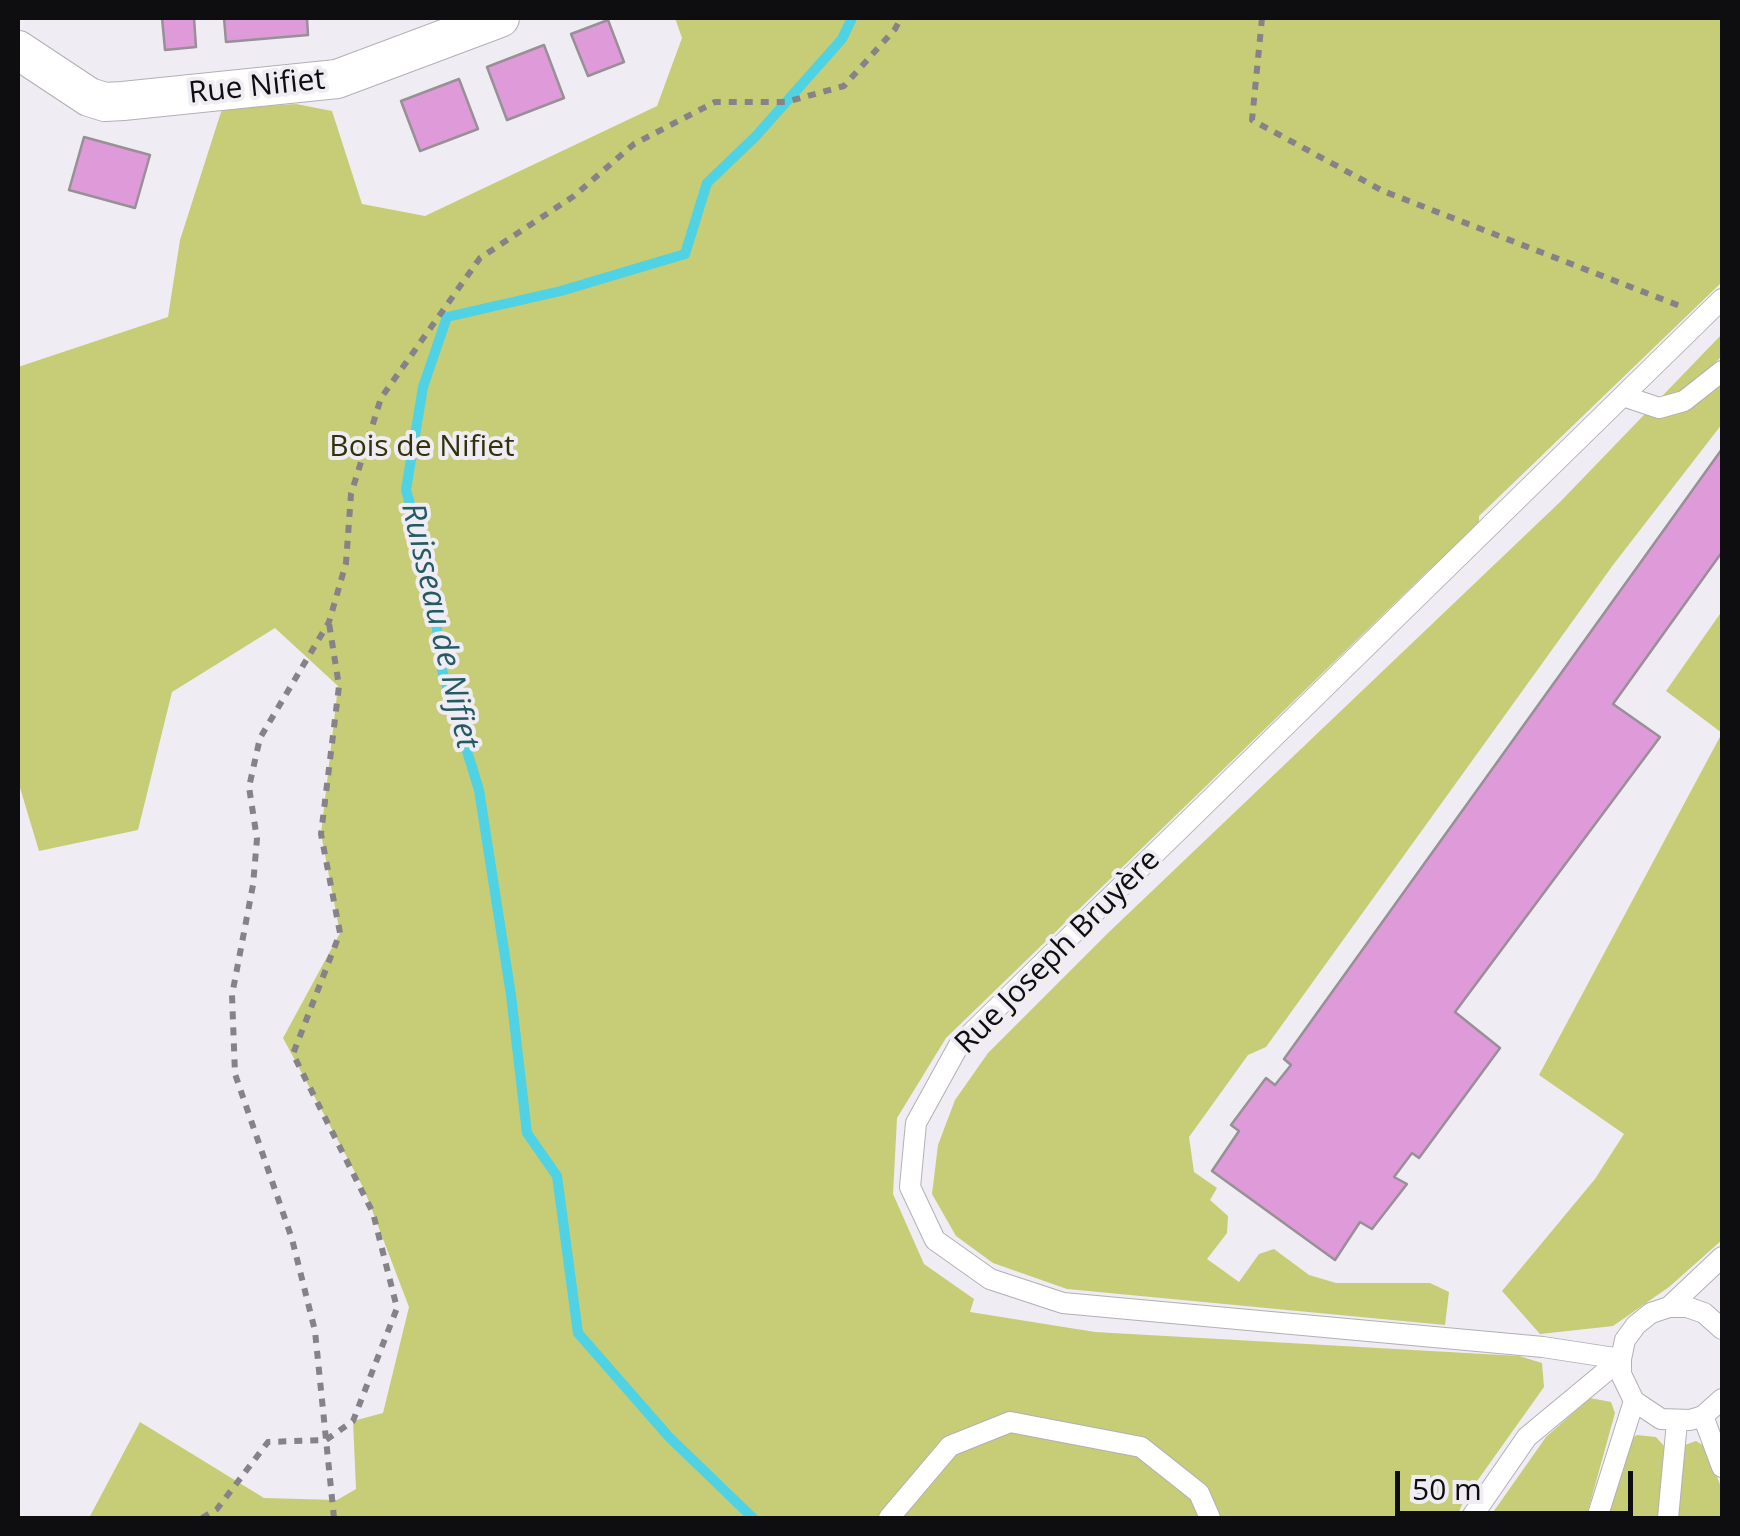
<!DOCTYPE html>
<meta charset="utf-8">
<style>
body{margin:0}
#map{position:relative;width:1740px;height:1536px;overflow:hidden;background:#efecf3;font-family:"Open Sans",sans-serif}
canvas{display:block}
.frame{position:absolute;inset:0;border:20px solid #0e0d0f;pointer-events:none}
.scale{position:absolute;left:1395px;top:1471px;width:238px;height:45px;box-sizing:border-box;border:5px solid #0e0d0f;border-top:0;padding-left:12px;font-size:30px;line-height:35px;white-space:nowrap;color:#0e0d0f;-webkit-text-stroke:8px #efecf3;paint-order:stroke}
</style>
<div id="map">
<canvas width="1740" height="1536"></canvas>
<div class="frame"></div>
<div class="scale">50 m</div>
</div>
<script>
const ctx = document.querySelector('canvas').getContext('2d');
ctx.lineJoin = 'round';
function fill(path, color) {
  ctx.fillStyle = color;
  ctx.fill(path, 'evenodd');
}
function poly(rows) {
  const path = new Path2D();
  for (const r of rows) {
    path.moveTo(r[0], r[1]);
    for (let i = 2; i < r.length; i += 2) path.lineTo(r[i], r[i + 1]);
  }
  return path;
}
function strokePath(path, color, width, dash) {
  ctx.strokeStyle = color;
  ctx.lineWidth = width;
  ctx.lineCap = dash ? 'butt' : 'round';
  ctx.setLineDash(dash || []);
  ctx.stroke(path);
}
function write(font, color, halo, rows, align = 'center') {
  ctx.font = font + ' "Open Sans",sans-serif';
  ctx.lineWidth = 8;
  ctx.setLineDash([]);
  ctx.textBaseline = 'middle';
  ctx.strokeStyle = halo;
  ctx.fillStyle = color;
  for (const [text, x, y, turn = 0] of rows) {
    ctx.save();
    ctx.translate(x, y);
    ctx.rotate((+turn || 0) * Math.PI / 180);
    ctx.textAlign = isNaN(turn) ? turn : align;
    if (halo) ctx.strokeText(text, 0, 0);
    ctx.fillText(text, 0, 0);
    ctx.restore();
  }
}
const green = poly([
 [675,18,1722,18,1722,282,1479,516,1479,534,1429,570,946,1038,897,1118,893,1194,924,1264,974,1299,970,1312,1095,1332,1519,1356,1542,1363,1544,1387,1465,1498,1456,1518,89,1518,140,1422,264,1498,337,1500,356,1489,353,1421,383,1413,409,1307,364,1189,283,1038,340,933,321,834,338,686,275,628,172,692,138,830,39,851,18,781,18,367,168,317,180,240,222,109,296,104,332,111,362,204,425,216,657,106,682,38],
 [1722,334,1722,356,1685,392,1703,399,1722,385,1722,424,1613,565,1266,1047,1248,1055,1189,1137,1194,1172,1217,1188,1210,1200,1228,1216,1227,1233,1207,1259,1239,1282,1259,1254,1274,1249,1309,1275,1336,1283,1430,1283,1449,1292,1445,1325,1067,1289,993,1263,956,1236,932,1194,938,1145,955,1100,988,1053,1108,933,1560,502],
 [1722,611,1722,1240,1669,1287,1613,1326,1540,1334,1502,1291,1595,1179,1624,1134,1539,1075,1722,733,1666,691],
 [1590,1398,1611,1402,1615,1413,1586,1518,1489,1518,1546,1437],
 [1637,1435,1656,1437,1664,1446,1658,1518,1599,1518,1622,1443],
 [1696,1441,1706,1447,1722,1490,1722,1518,1674,1518,1678,1469,1685,1445]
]);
const stream = poly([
 [753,1518,669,1437,578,1333,557,1176,527,1133,511,995,479,790,442,670,430,573,406,490,423,387,447,317,561,291,685,254,707,183,756,136,842,39,852,18]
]);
const building = poly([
 [162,18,194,18,196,47,165,50,162,18],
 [224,18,307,18,308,35,226,42,224,18],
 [608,20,624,62,588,76,571,34,608,20],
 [544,45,564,98,507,120,487,67,544,45],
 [459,79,478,129,420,151,401,101,459,79],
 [84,137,150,155,135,208,69,190,84,137],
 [1722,449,1722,552,1613,704,1660,737,1455,1012,1500,1048,1419,1158,1412,1153,1394,1177,1407,1184,1372,1229,1360,1222,1335,1260,1212,1171,1239,1131,1231,1125,1266,1078,1275,1085,1291,1065,1284,1059,1722,449]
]);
const path = poly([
 [1262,18,1252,120,1383,191,1680,306],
 [202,1518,217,1509,268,1442,326,1440,353,1421,397,1308,373,1213,293,1054,340,933,321,834,339,686,329,623],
 [334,1518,315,1331,292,1239,235,1074,232,995,253,885,257,839,249,787,260,738,329,622,346,563,351,494,381,398,480,258,574,196,634,144,715,102,786,102,844,86,895,29,901,18]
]);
const service = poly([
 [1623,396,1659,408,1684,401,1722,371],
 [1669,1307,1722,1257],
 [1722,1329,1704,1313,1687,1307,1669,1307,1651,1313,1636,1325,1625,1340,1621,1359,1621,1374,1634,1401,1661,1419,1690,1420,1703,1416,1722,1399],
 [1621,1359,1543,1347,1063,1303,990,1279,935,1240,910,1187,916,1123,959,1045,1722,299],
 [1703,1416,1722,1467],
 [889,1518,950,1446,1010,1422,1141,1447,1199,1493,1210,1518],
 [1471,1518,1527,1437,1621,1359],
 [1597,1518,1634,1401],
 [1668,1518,1677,1422]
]);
const minor = poly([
 [18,50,89,97,105,102,123,101,337,79,500,18]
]);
const streetNames = [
 ["Rue Nifiet",257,87,-6],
 ["Rue Joseph Bruyère",1058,952,-45]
];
const parkNames = [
 ["Bois de Nifiet",422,447]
];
const waterNames = [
 ["Ruisseau de Nifiet",439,626,77]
];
fill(green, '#c7cc77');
strokePath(stream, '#4ed2e4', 10);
fill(building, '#de9ad9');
strokePath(building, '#979196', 2.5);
strokePath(service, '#b2afb6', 22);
strokePath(minor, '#b2afb6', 40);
strokePath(path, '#858387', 6, [8, 8]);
strokePath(service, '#fff', 20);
strokePath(minor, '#fff', 38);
write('30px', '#0e0d0f', '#efecf3', streetNames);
write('30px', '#31320a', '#efecf3', parkNames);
write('italic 32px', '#245b62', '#efecf3', waterNames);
</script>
